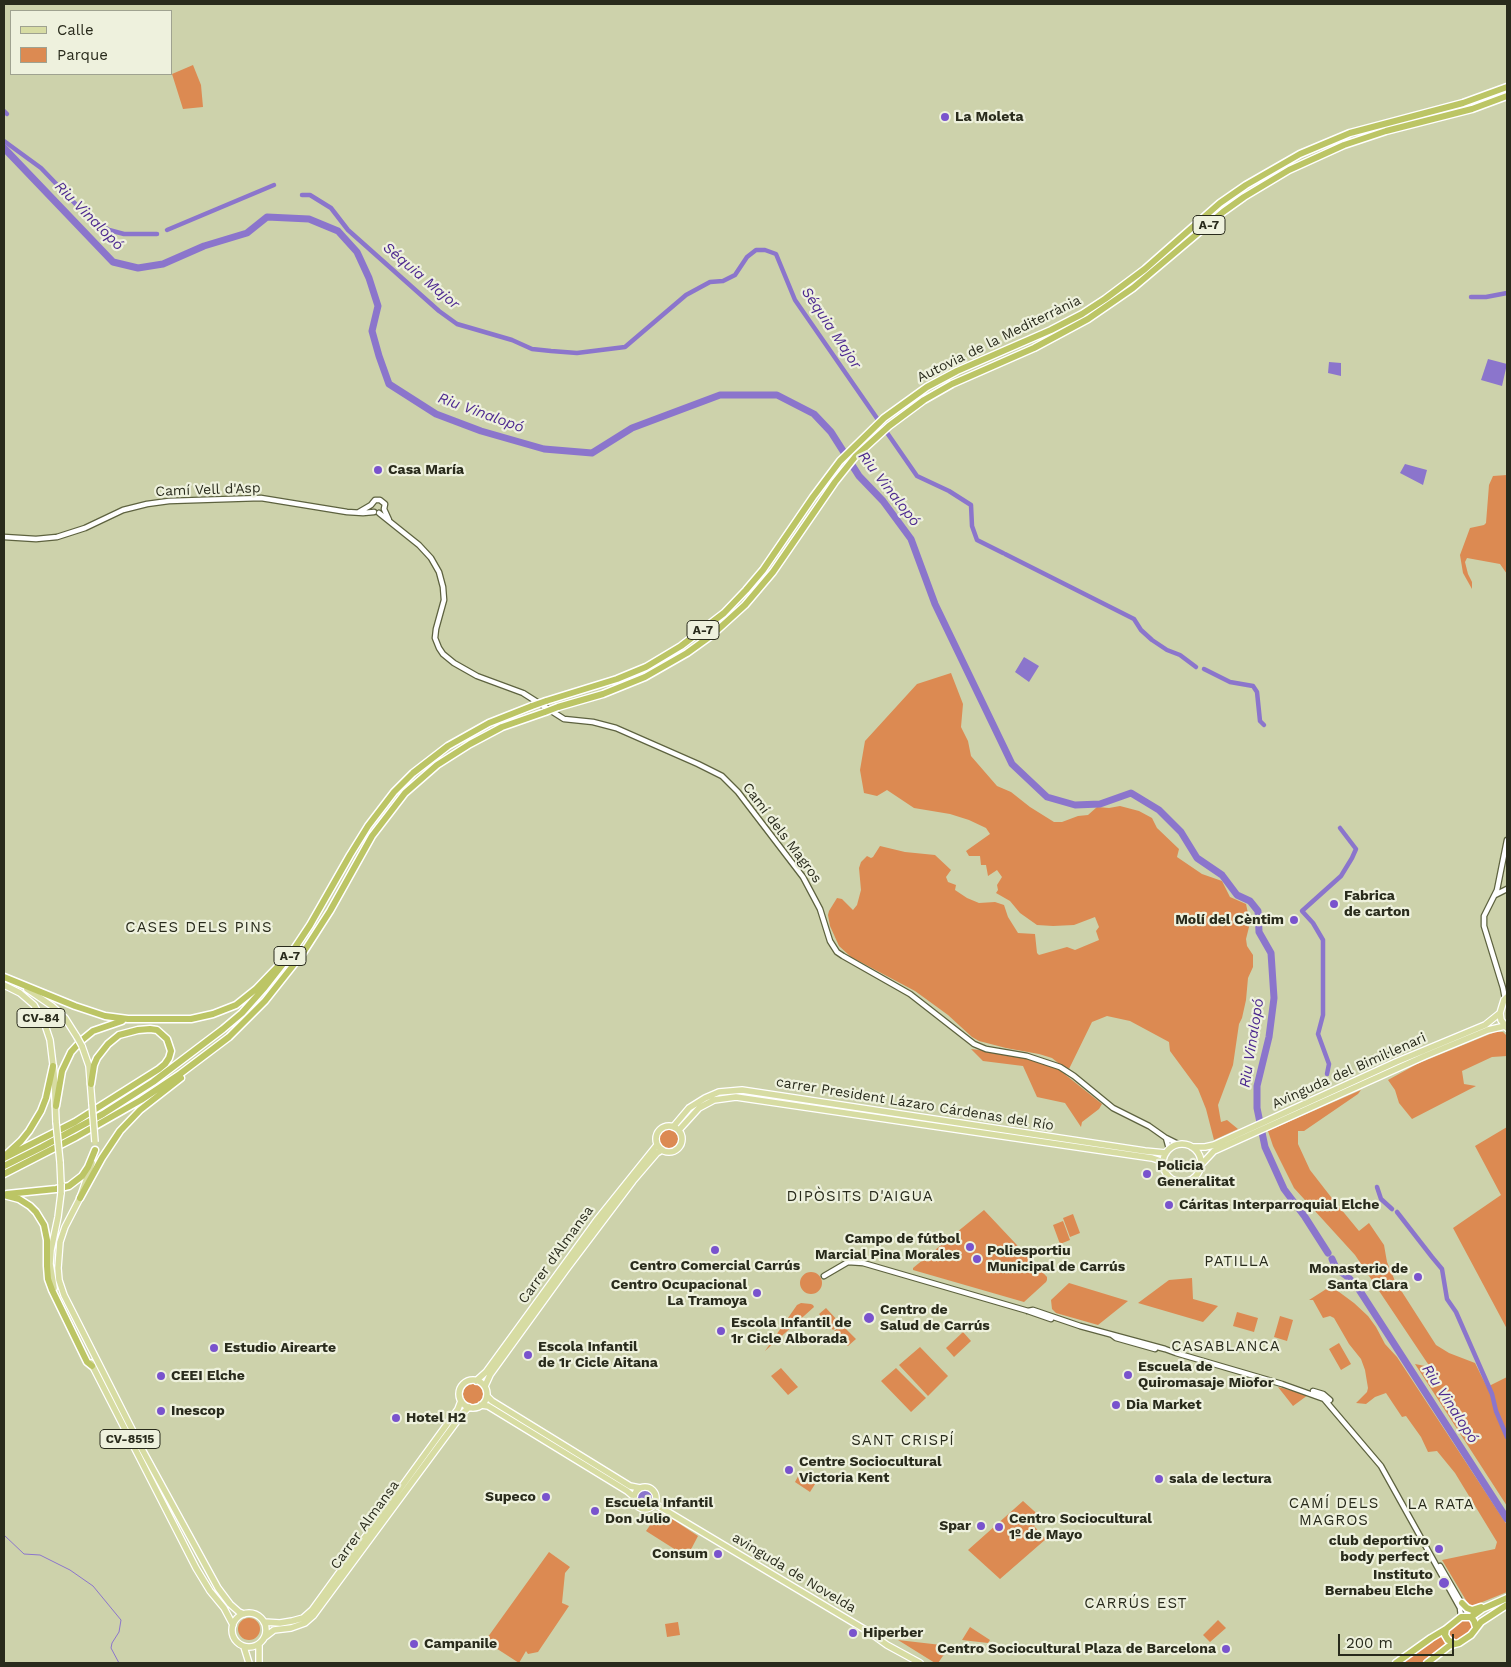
<!DOCTYPE html>
<meta charset="utf-8">
<style>
body{margin:0}
#map{position:relative;width:1511px;height:1667px;overflow:hidden;background:#cdd2ab;font-family:"Work Sans",sans-serif}
canvas{display:block}
.frame{position:absolute;inset:0;border:5px solid #292b1c;pointer-events:none}
.legend{position:absolute;left:10px;top:10px;width:162px;height:65px;box-sizing:border-box;background:#eef1dd;border:1px solid #9fa290;margin:0;padding:6px 9px;list-style:none;font-size:15px;color:#292b1c}
.legend li{display:flex;align-items:center;gap:10px;height:25px}
.legend b{width:25px;border:1px solid #9fa290}
.scale{position:absolute;left:1338px;top:1634px;width:116px;height:22px;box-sizing:border-box;border:2px solid #292b1c;border-top:0;padding-left:6px;font-size:15px;line-height:18px;white-space:nowrap;color:#292b1c;-webkit-text-stroke:4px #eef1dd;paint-order:stroke}
</style>
<div id="map">
<canvas width="1511" height="1667"></canvas>
<div class="frame"></div>
<ul class="legend">
<li><b style="height:6px;background:#d7dca3"></b>Calle</li>
<li><b style="height:14px;background:#dc8a52"></b>Parque</li>
</ul>
<div class="scale">200 m</div>
</div>
<script>
const ctx = document.querySelector('canvas').getContext('2d');
ctx.lineJoin = 'round';
function fill(path, color) {
  ctx.fillStyle = color;
  ctx.fill(path, 'evenodd');
}
function poly(rows) {
  const path = new Path2D();
  for (const r of rows) {
    if (r.length === 3) {
      path.moveTo(r[0] + r[2], r[1]);
      path.arc(r[0], r[1], r[2], 0, 2 * Math.PI);
      continue;
    }
    path.moveTo(r[0], r[1]);
    for (let i = 2; i < r.length; i += 2) path.lineTo(r[i], r[i + 1]);
  }
  return path;
}
function strokePath(path, color, width, dash) {
  ctx.strokeStyle = color;
  ctx.lineWidth = width;
  ctx.lineCap = dash ? 'butt' : 'round';
  ctx.setLineDash(dash || []);
  ctx.stroke(path);
}
function write(font, color, halo, rows, align = 'center') {
  ctx.font = font + ' "Work Sans",sans-serif';
  ctx.lineWidth = 4.5;
  ctx.setLineDash([]);
  ctx.textBaseline = 'middle';
  ctx.strokeStyle = halo;
  ctx.fillStyle = color;
  for (const [text, x, y, turn = 0] of rows) {
    ctx.save();
    ctx.translate(x, y);
    ctx.rotate((+turn || 0) * Math.PI / 180);
    ctx.textAlign = isNaN(turn) ? turn : align;
    if (halo) ctx.strokeText(text, 0, 0);
    ctx.fillText(text, 0, 0);
    ctx.restore();
  }
}
const green = poly([
 [193,65,201,85,203,107,183,109,172,74],
 [1507,475,1507,574,1500,564,1467,558,1465,562,1468,574,1472,582,1472,589,1463,573,1460,555,1470,528,1484,525,1486,523,1489,485,1493,476],
 [951,673,963,704,961,727,968,741,971,756,997,786,1011,792,1030,807,1054,822,1062,822,1078,816,1088,815,1097,807,1109,808,1120,806,1139,811,1152,818,1157,828,1179,849,1177,857,1202,874,1222,881,1230,897,1246,904,1250,923,1246,939,1247,946,1253,955,1253,967,1248,978,1246,1000,1242,1018,1239,1024,1233,1065,1218,1105,1221,1122,1227,1120,1238,1129,1214,1140,1206,1109,1198,1089,1170,1051,1169,1042,1130,1021,1107,1016,1092,1022,1069,1069,1062,1066,1052,1058,1039,1054,1006,1048,979,1041,972,1037,948,1015,915,991,851,957,839,946,830,926,828,915,829,911,837,898,842,899,853,910,857,905,861,890,859,868,861,862,867,856,871,858,873,857,880,846,905,852,935,855,951,870,946,877,948,882,956,885,955,890,967,898,979,903,995,902,1004,905,1008,917,1018,933,1035,934,1037,953,1039,955,1067,947,1075,950,1099,940,1096,931,1099,927,1095,917,1074,925,1053,926,1037,925,1020,913,1010,901,996,893,998,890,997,885,1002,877,997,870,988,876,986,865,981,865,980,856,969,856,966,851,990,834,986,828,969,820,950,814,914,808,887,790,877,796,864,793,860,770,865,741,917,684],
 [1495,1032,1503,1032,1507,1036,1507,1056,1492,1057,1462,1071,1464,1084,1476,1086,1412,1119,1399,1103,1395,1090,1388,1080,1417,1064],
 [971,1049,1013,1054,1057,1068,1102,1104,1099,1109,1082,1122,1081,1127,1065,1103,1037,1097,1023,1066,983,1061],
 [1361,1090,1358,1094,1304,1131,1298,1131,1298,1144,1310,1170,1331,1197,1359,1231,1369,1223,1384,1245,1387,1262,1395,1281,1436,1345,1449,1353,1475,1363,1487,1387,1507,1377,1507,1506,1415,1364,1430,1367,1355,1255,1294,1188,1273,1146,1268,1131],
 [1507,1127,1507,1329,1453,1228,1501,1195,1475,1146],
 [668,1139,10],
 [984,1210,1047,1277,1047,1280,1046,1282,1024,1302,913,1270,913,1268],
 [1073,1214,1080,1233,1070,1237,1063,1218],
 [1063,1221,1070,1240,1060,1244,1053,1225],
 [811,1283,11],
 [1192,1278,1193,1299,1218,1306,1203,1322,1138,1303,1169,1280],
 [1069,1283,1128,1301,1098,1325,1056,1313,1052,1309,1051,1300],
 [1331,1286,1354,1303,1368,1316,1376,1327,1385,1344,1397,1357,1507,1525,1507,1592,1470,1607,1442,1560,1495,1549,1497,1542,1455,1473,1437,1451,1428,1452,1421,1437,1406,1416,1402,1417,1386,1393,1375,1397,1366,1404,1356,1403,1367,1392,1368,1388,1365,1370,1361,1359,1349,1344,1334,1318,1330,1316,1323,1318,1313,1300,1309,1300],
 [801,1303,811,1304,813,1305,814,1307,765,1351,797,1305],
 [826,1308,840,1323,833,1330,819,1314],
 [1237,1312,1258,1318,1254,1332,1233,1326],
 [1280,1316,1293,1320,1287,1341,1274,1337],
 [842,1325,856,1339,848,1346,834,1331],
 [963,1332,971,1341,954,1357,946,1348],
 [1339,1343,1351,1364,1341,1370,1329,1349],
 [920,1347,948,1376,928,1396,899,1365],
 [781,1368,798,1387,788,1395,771,1376],
 [896,1368,926,1398,911,1412,881,1381],
 [473,1394,10],
 [1278,1387,1308,1395,1293,1406],
 [801,1471,817,1481,810,1492,795,1482],
 [1023,1501,1043,1519,1034,1526,1046,1539,1000,1579,968,1550],
 [660,1511,698,1536,687,1557,646,1531],
 [549,1552,570,1567,565,1573,562,1603,569,1606,538,1652,528,1654,526,1651,519,1663,485,1641],
 [249,1629,11],
 [1463,1618,1471,1620,1473,1627,1470,1632,1457,1641,1452,1640,1448,1635,1448,1631],
 [1218,1620,1226,1628,1210,1642,1203,1635],
 [678,1622,680,1635,667,1637,665,1624],
 [970,1627,990,1640,988,1643,962,1640],
 [1441,1635,1448,1644,1422,1663,1399,1663],
 [898,1640,950,1646,938,1663,935,1663]
]);
const water = poly([
 [1488,359,1507,364,1502,386,1481,380],
 [1329,362,1341,363,1341,376,1328,373],
 [1405,464,1427,470,1423,485,1400,473],
 [1024,657,1039,666,1029,682,1015,672],
 [645,1497,8]
]);
const stream = poly([
 [4,1535,24,1554,40,1555,70,1570,93,1586,121,1620,119,1632,112,1643,111,1648,119,1663]
]);
const canal = poly([
 [4,111,7,114],
 [4,141,41,168,89,218,109,230,124,234,157,234],
 [302,195,310,195,331,208,348,230,439,311,457,324,512,340,532,349,551,351,577,353,625,347,686,295,710,282,723,281,735,275,747,257,756,250,765,250,776,254,795,300,917,476,949,491,971,505,972,526,977,540,1003,553],
 [167,230,274,185],
 [1471,297,1486,297,1507,293],
 [1005,554,1134,619,1141,630,1152,640,1167,650,1180,655,1196,667],
 [1204,669,1230,682,1253,686,1257,692,1260,721,1264,725],
 [1327,1074,1329,1064,1318,1034,1323,1015,1323,940,1313,923,1302,911,1341,876,1352,858,1356,849,1340,828],
 [1377,1187,1381,1199,1392,1209],
 [1397,1212,1432,1257,1442,1269,1447,1299,1456,1312,1492,1394,1496,1411,1507,1437]
]);
const river = poly([
 [4,148,113,262,138,268,163,264,204,246,247,233,267,217,309,219,338,231,357,252,369,278,378,306,372,331,379,356,389,384,436,414,481,431,544,449,592,453,632,428,720,395,777,395,814,414,831,432,859,476,883,501,911,539,935,604,1012,764,1047,797,1075,805,1100,804,1131,793,1159,810,1181,832,1197,858,1222,875,1237,895,1250,901,1258,911,1259,932,1271,953,1274,998,1269,1037,1257,1086,1257,1108,1265,1147,1284,1189,1305,1217,1328,1253],
 [1332,1259,1336,1268,1349,1278,1358,1288,1507,1519]
]);
const minor = poly([
 [359,512,371,505,375,500,380,500,385,504,384,509,389,520],
 [379,513,419,545,431,558,439,572,443,587,444,600,436,629,435,638,439,648,443,654,454,663,477,676,523,693,564,719,593,722,616,728,698,764,722,776,738,792,803,877,820,909,830,941,837,952,843,956,910,994,974,1044,986,1049,1027,1056,1060,1067,1074,1076,1113,1108,1149,1126,1166,1138,1178,1144],
 [4,537,36,539,57,537,85,528,123,510,147,504,169,501,261,498,347,512,363,513,374,512],
 [1495,895,1507,889],
 [1505,999,1503,988,1484,926,1484,916,1497,890,1507,840],
 [1166,1138,1169,1149],
 [824,1276,848,1262,863,1263,1028,1311,1051,1319],
 [1028,1311,1033,1310,1080,1326,1165,1349,1176,1353,1282,1384,1324,1399,1381,1466,1460,1608,1461,1617],
 [1112,1335,1116,1338,1155,1349],
 [1313,1391,1323,1394,1330,1400],
 [1440,1566,1469,1616]
]);
const major = poly([
 [4,985,20,993,34,1005,45,1025,50,1040,54,1073,56,1122],
 [27,989,52,1006,65,1018,77,1037],
 [1507,1028,1501,1020,1500,1013,1504,1000,1507,997],
 [82,1046,89,1066,92,1104],
 [669,1139,13],
 [673,1127,689,1108,705,1098,719,1092,742,1090,1145,1151,1166,1153],
 [679,1130,699,1108,714,1100,736,1097,1152,1158,1158,1160,1163,1164],
 [1182,1163,19],
 [1192,1147,1205,1147,1214,1145,1396,1062,1485,1025,1500,1013],
 [60,1162,61,1184],
 [92,1163,80,1198,65,1227,60,1242,58,1268,59,1280,64,1295,143,1451,218,1588,230,1604,239,1612,244,1614],
 [1201,1165,1214,1151,1425,1056,1488,1030,1505,1026],
 [54,1288,50,1264,51,1250,58,1217,61,1193],
 [91,1363,196,1568,210,1591,224,1608,233,1625],
 [473,1394,14],
 [476,1381,486,1372,596,1221,657,1145],
 [485,1386,490,1375,566,1270,633,1181,657,1153,662,1150],
 [487,1396,492,1401,630,1486,640,1488],
 [481,1405,488,1406,627,1491,634,1497],
 [645,1498,11],
 [655,1504,869,1632,887,1645,920,1663],
 [249,1630,17],
 [264,1622,280,1623,292,1621,303,1618,312,1610,458,1409,461,1401],
 [265,1637,274,1630,291,1628,305,1623,313,1616,463,1413,469,1407],
 [259,1645,259,1663],
 [244,1647,249,1663]
]);
const highway = poly([
 [546,701,617,679,646,667,681,646,724,613,746,590,763,570,813,497,840,461,884,418,927,387,957,371,1051,330,1082,314,1105,299,1145,269,1220,203,1246,185,1300,154,1350,133,1463,103,1507,87],
 [558,707,603,694,645,677,687,653,712,635,745,605,773,572,835,482,855,457,889,426,924,400,952,384,1034,348,1088,319,1133,288,1223,212,1244,197,1289,170,1344,145,1386,131,1472,109,1507,96],
 [4,977,75,1006,105,1016,128,1019,191,1019,213,1014,236,1005,256,989,282,962],
 [56,1106,62,1071,71,1052,82,1040,93,1031,122,1021],
 [7,1154,21,1141,29,1131,41,1111,46,1098,53,1066],
 [4,1158,75,1122,159,1069,165,1064,169,1058,171,1051,167,1039,157,1030,150,1029,138,1030,119,1035,108,1044,97,1058,94,1065,91,1084],
 [4,1166,42,1147,103,1114,153,1082,223,1029,242,1013,265,987,290,955,310,925,350,855,368,826,394,792,413,773,448,746,489,723,532,706],
 [4,1174,76,1137,141,1100,180,1074,229,1037,265,1001,303,953,330,911,372,836,405,793,437,765,470,744,502,727,545,712],
 [7,1194,56,1189,69,1186,82,1176,88,1167,95,1150],
 [4,1195,19,1199,30,1206,36,1212,44,1225,47,1240,47,1266,48,1279,52,1290,87,1362,92,1366],
 [80,1198,102,1158,120,1131,140,1110,181,1078],
 [1462,1603,1467,1608,1472,1610,1481,1607],
 [1471,1617,1482,1609,1507,1598],
 [1446,1629,1445,1635,1448,1640,1455,1644,1459,1643,1471,1635,1481,1622,1507,1605],
 [1396,1663,1431,1638,1446,1629,1461,1617,1471,1617,1474,1621,1476,1627],
 [1427,1663,1449,1646,1455,1644]
]);
const majorBridge = poly([
 [77,1037,82,1046],
 [92,1104,95,1142],
 [56,1122,60,1162],
 [61,1184,61,1193]
]);
const highwayBridge = poly([
 [532,706,546,701],
 [545,712,558,707]
]);
const markers = [
 [945,117,5,"#7953cd"],
 [378,470,5,"#7953cd"],
 [1334,904,5,"#7953cd"],
 [1294,920,5,"#7953cd"],
 [1147,1174,5,"#7953cd"],
 [1169,1205,5,"#7953cd"],
 [970,1247,5,"#7953cd"],
 [715,1250,5,"#7953cd"],
 [977,1259,5,"#7953cd"],
 [1418,1277,5,"#7953cd"],
 [757,1293,5,"#7953cd"],
 [869,1318,6,"#7953cd"],
 [721,1331,5,"#7953cd"],
 [214,1348,5,"#7953cd"],
 [528,1355,5,"#7953cd"],
 [1128,1375,5,"#7953cd"],
 [161,1376,5,"#7953cd"],
 [1116,1405,5,"#7953cd"],
 [161,1411,5,"#7953cd"],
 [396,1418,5,"#7953cd"],
 [789,1470,5,"#7953cd"],
 [1159,1479,5,"#7953cd"],
 [546,1497,5,"#7953cd"],
 [595,1511,5,"#7953cd"],
 [981,1526,5,"#7953cd"],
 [999,1527,5,"#7953cd"],
 [1439,1549,5,"#7953cd"],
 [718,1554,5,"#7953cd"],
 [1444,1583,6,"#7953cd"],
 [853,1633,5,"#7953cd"],
 [414,1644,5,"#7953cd"],
 [1226,1649,5,"#7953cd"]
];
const shields = [
 [1209,225,32],
 [703,630,32],
 [290,956,32],
 [41,1018,48],
 [130,1439,60]
];
const shieldNames = [
 ["A-7",1209,225],
 ["A-7",703,630],
 ["A-7",290,956],
 ["CV-84",41,1018],
 ["CV-8515",130,1439]
];
const poiNames = [
 ["La Moleta",955,117],
 ["Casa María",388,470],
 ["Fabrica",1344,896],
 ["de carton",1344,912],
 ["Molí del Cèntim",1284,920,"right"],
 ["Policia",1157,1166],
 ["Generalitat",1157,1182],
 ["Cáritas Interparroquial Elche",1179,1205],
 ["Campo de fútbol",960,1239,"right"],
 ["Marcial Pina Morales",960,1255,"right"],
 ["Poliesportiu",987,1251],
 ["Municipal de Carrús",987,1267],
 ["Centro Comercial Carrús",715,1266,"center"],
 ["Monasterio de",1408,1269,"right"],
 ["Santa Clara",1408,1285,"right"],
 ["Centro Ocupacional",747,1285,"right"],
 ["La Tramoya",747,1301,"right"],
 ["Centro de",880,1310],
 ["Salud de Carrús",880,1326],
 ["Escola Infantil de",731,1323],
 ["1r Cicle Alborada",731,1339],
 ["Escola Infantil",538,1347],
 ["de 1r Cicle Aitana",538,1363],
 ["Estudio Airearte",224,1348],
 ["Escuela de",1138,1367],
 ["Quiromasaje Miofor",1138,1383],
 ["CEEI Elche",171,1376],
 ["Dia Market",1126,1405],
 ["Inescop",171,1411],
 ["Hotel H2",406,1418],
 ["Centre Sociocultural",799,1462],
 ["Victoria Kent",799,1478],
 ["sala de lectura",1169,1479],
 ["Supeco",536,1497,"right"],
 ["Escuela Infantil",605,1503],
 ["Don Julio",605,1519],
 ["Centro Sociocultural",1009,1519],
 ["1º de Mayo",1009,1535],
 ["Spar",971,1526,"right"],
 ["club deportivo",1429,1541,"right"],
 ["body perfect",1429,1557,"right"],
 ["Consum",708,1554,"right"],
 ["Instituto",1433,1575,"right"],
 ["Bernabeu Elche",1433,1591,"right"],
 ["Hiperber",863,1633],
 ["Campanile",424,1644],
 ["Centro Sociocultural Plaza de Barcelona",1216,1649,"right"]
];
const streetNames = [
 ["Autovia de la Mediterrània",999,339,-26],
 ["Camí Vell d'Asp",208,490,-2],
 ["Camí dels Magros",782,833,53],
 ["Avinguda del Bimil·lenari",1349,1071,-24],
 ["carrer President Lázaro Cárdenas del Río",915,1104,9],
 ["Carrer d'Almansa",556,1255,-54],
 ["Carrer Almansa",365,1525,-54],
 ["avinguda de Novelda",794,1573,31]
];
const waterNames = [
 ["Riu Vinalopó",89,216,45],
 ["Séquia Major",421,276,40],
 ["Séquia Major",831,328,56],
 ["Riu Vinalopó",481,413,20],
 ["Riu Vinalopó",889,489,52],
 ["Riu Vinalopó",1252,1043,-81],
 ["Riu Vinalopó",1450,1404,57]
];
const neighbourhoodNames = [
 ["CASES DELS PINS",199,928],
 ["DIPÒSITS D'AIGUA",860,1197],
 ["PATILLA",1237,1262],
 ["CASABLANCA",1226,1347],
 ["SANT CRISPÍ",903,1441],
 ["CAMÍ DELS",1334,1504],
 ["MAGROS",1334,1521],
 ["LA RATA",1441,1505],
 ["CARRÚS EST",1136,1604]
];
fill(green, '#dc8a52');
fill(water, '#8b75cc');
strokePath(stream, '#8b75cc', 1);
strokePath(canal, '#8b75cc', 4.5);
strokePath(river, '#8b75cc', 7);
strokePath(minor, '#5d623f', 7);
strokePath(major, '#fff', 8);
strokePath(highway, '#fff', 9);
strokePath(minor, '#fff', 4.5);
strokePath(major, '#d7dca3', 5.5);
strokePath(highway, '#bcc565', 6);
strokePath(majorBridge, '#fff', 8, []);
strokePath(highwayBridge, '#fff', 9, []);
strokePath(majorBridge, '#d7dca3', 5.5);
strokePath(highwayBridge, '#bcc565', 6);
for (const [x, y, r, color] of markers) {
  const dot = new Path2D();
  dot.arc(x, y, r, 0, 2 * Math.PI);
  ctx.fillStyle = color;
  ctx.fill(dot);
  strokePath(dot, '#eef1dd', 2);
}
for (const [x, y, w] of shields) {
  const box = new Path2D();
  box.roundRect(x - w / 2, y - 9.5, w, 19, 4);
  ctx.fillStyle = '#eef1dd';
  ctx.fill(box);
  strokePath(box, '#292b1c', 1);
}
write('bold 12px', '#292b1c', null, shieldNames);
write('bold 14px', '#292b1c', '#eef1dd', poiNames, 'left');
write('14px', '#292b1c', '#eef1dd', streetNames);
write('italic 15px', '#4d2990', '#eef1dd', waterNames);
ctx.letterSpacing = '1px';
write('15px', '#292b1c', '#eef1dd', neighbourhoodNames);
ctx.letterSpacing = '0px';
</script>
